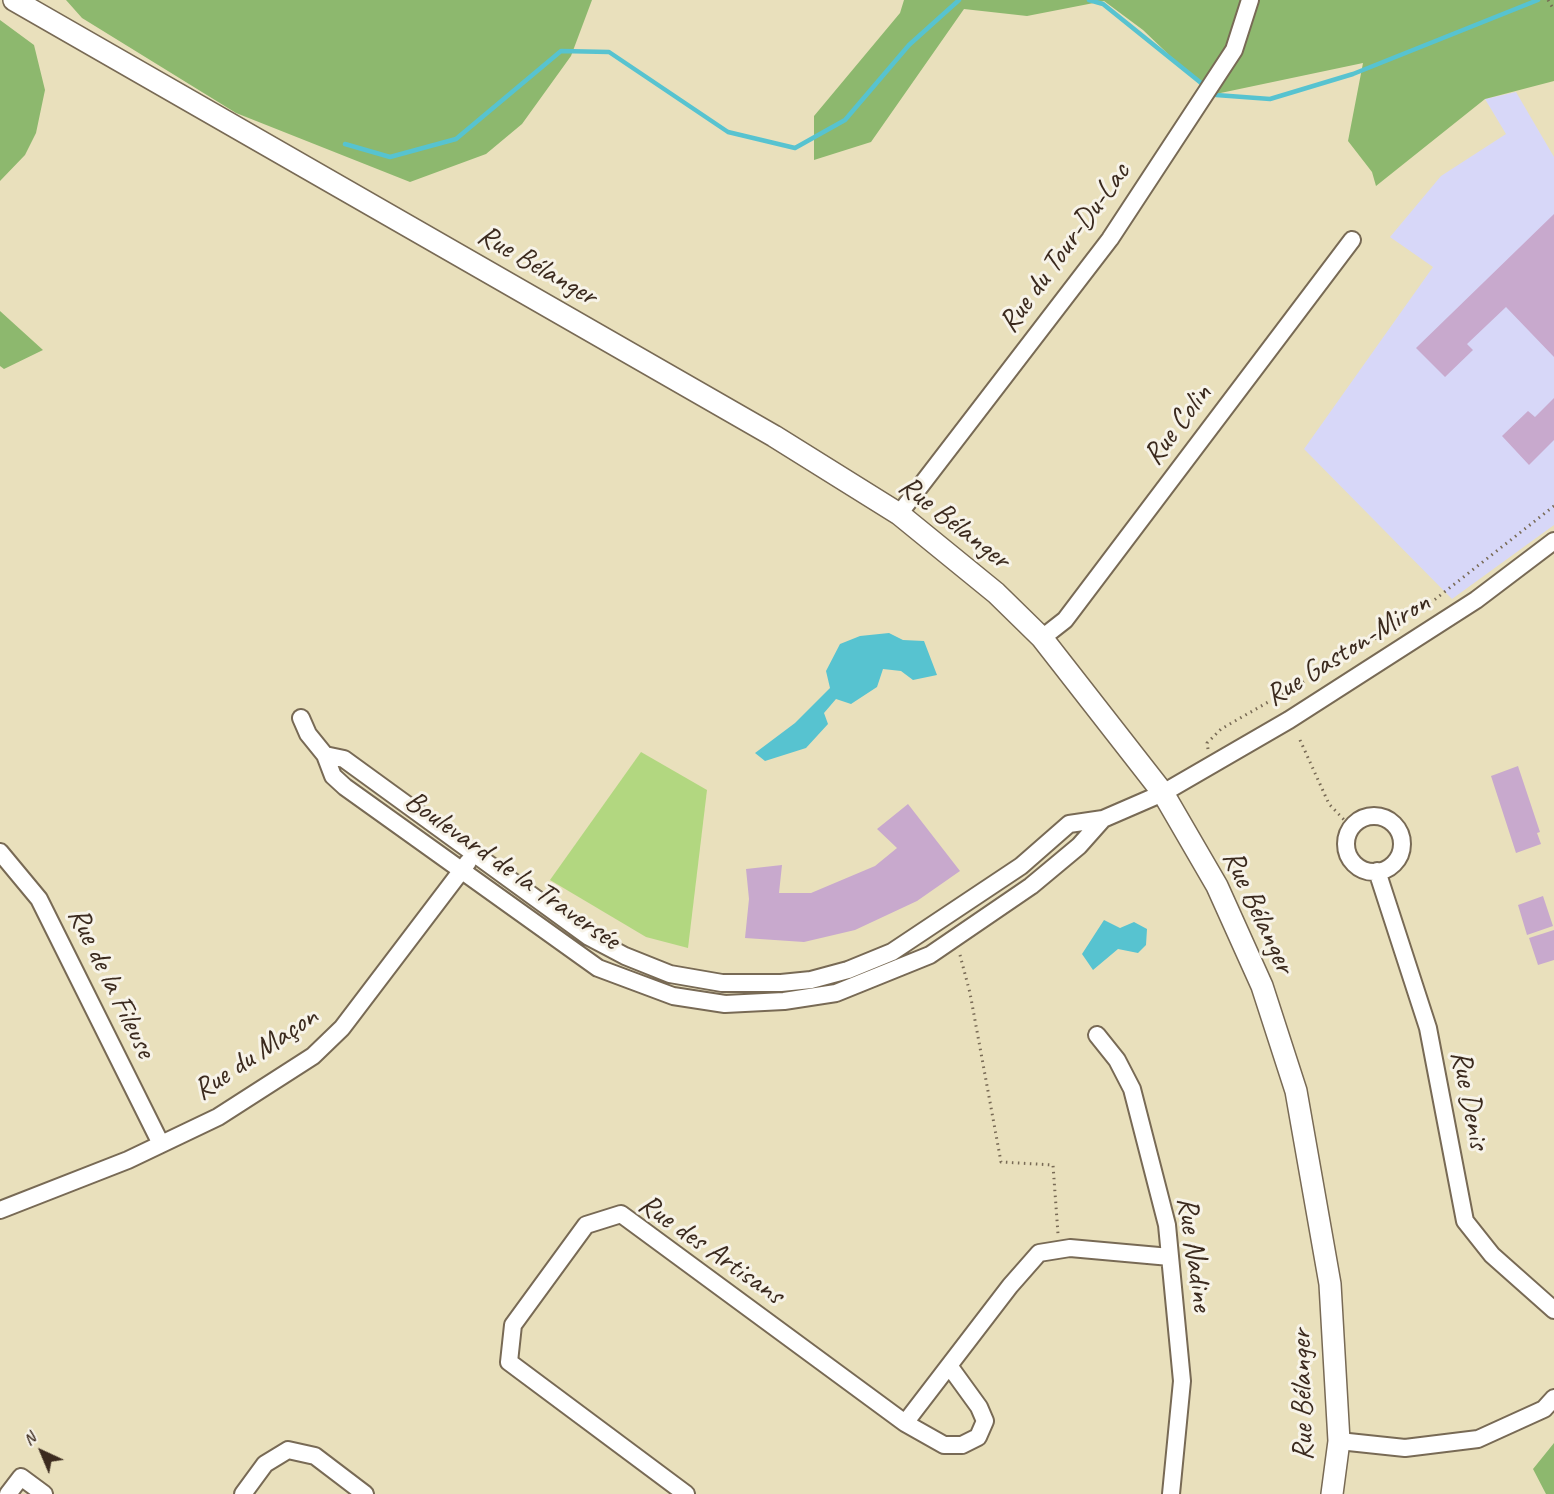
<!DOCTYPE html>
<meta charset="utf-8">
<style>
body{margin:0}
#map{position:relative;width:1554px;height:1494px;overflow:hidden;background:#e9e0bc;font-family:Caveat,sans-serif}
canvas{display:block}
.north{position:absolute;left:12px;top:1422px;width:60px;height:60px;-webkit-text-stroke:4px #f7f3e8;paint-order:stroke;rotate:316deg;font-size:16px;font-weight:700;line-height:24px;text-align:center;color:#3b2a1e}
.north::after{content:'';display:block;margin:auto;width:21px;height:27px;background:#3b2a1e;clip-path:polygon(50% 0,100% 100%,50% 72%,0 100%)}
</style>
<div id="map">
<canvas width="1554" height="1494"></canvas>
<div class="north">N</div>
</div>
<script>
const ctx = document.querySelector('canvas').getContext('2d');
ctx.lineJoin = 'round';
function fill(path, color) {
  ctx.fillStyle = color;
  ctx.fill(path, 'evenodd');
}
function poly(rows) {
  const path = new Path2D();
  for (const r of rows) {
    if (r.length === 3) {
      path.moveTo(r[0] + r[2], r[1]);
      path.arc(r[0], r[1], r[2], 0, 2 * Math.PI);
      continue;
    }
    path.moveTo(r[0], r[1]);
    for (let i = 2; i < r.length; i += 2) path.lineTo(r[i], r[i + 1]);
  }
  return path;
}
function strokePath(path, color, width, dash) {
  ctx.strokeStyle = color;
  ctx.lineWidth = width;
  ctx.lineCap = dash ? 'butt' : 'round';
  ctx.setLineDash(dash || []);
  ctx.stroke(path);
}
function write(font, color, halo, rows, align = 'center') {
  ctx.font = font + ' Caveat,sans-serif';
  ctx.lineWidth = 6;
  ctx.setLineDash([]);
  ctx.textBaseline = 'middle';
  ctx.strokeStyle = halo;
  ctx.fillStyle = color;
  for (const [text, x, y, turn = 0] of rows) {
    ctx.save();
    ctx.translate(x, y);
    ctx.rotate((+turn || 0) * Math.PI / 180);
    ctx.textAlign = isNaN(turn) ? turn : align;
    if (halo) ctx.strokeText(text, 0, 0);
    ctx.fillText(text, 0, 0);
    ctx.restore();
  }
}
const built = poly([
 [1516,92,1554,157,1554,525,1452,599,1304,449,1433,267,1390,237,1441,176,1506,134,1485,99]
]);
const green = poly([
 [641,752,707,790,688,948,646,937,550,880]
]);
const forest = poly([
 [66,0,592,0,571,56,522,124,486,154,410,182,236,113,82,18],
 [904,0,1554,0,1554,81,1485,99,1376,186,1372,172,1348,141,1363,63,1211,95,1143,30,1104,1,1027,16,964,9,871,142,814,160,814,116,900,13],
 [0,20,34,45,45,90,36,133,25,155,0,181],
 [0,311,43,350,4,369,0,366],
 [1554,1443,1554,1494,1546,1494,1533,1469]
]);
const water = poly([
 [889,633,903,640,924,641,937,675,913,680,901,671,883,669,877,687,851,704,836,699,824,713,828,724,806,748,765,761,755,753,795,723,830,688,826,671,840,644,860,636],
 [1104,920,1120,928,1134,922,1147,929,1146,945,1138,953,1118,949,1093,970,1082,954]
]);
const stream = poly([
 [1089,0,1103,4,1216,95,1270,99,1353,74,1538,0],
 [345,144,390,157,456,139,561,51,609,52,728,132,795,148,845,120,909,45,959,0]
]);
const building = poly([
 [1554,214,1554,357,1506,307,1467,344,1473,350,1445,377,1416,348],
 [1554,398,1554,440,1529,465,1502,436,1528,411,1535,417],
 [1518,766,1540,832,1537,833,1541,844,1516,853,1491,776],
 [908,804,960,871,917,901,855,930,804,942,745,938,749,899,746,869,782,865,779,893,811,893,875,866,897,848,877,829],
 [1543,896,1553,926,1527,935,1518,905],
 [1554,930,1554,960,1538,965,1529,938]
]);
const path = poly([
 [1548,0,1554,10],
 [1300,740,1329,804,1351,827],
 [1208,749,1207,743,1221,729,1340,661,1424,608,1554,506],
 [960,955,970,993,1001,1162,1053,1165,1058,1234]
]);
const minor = poly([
 [899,514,1110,239,1234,50,1250,0],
 [1042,638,1065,620,1352,240],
 [301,718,308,734,325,755,333,776,345,787,598,968,673,996,725,1004,784,1001,836,993,930,955,1031,886,1079,846,1103,819],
 [325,755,344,759,589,937,625,956,670,974,722,983,781,983,811,980,848,970,892,952,1021,866,1069,824,1103,819,1163,793,1289,720,1476,600,1554,541],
 [1374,844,28],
 [0,852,39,899,161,1144],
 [1377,871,1428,1028,1465,1221,1492,1255,1554,1310],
 [1097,1035,1117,1060,1132,1089,1167,1225,1182,1381,1171,1494],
 [0,1210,128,1160,218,1117,313,1056,342,1028,468,862],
 [905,1423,944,1445,962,1445,978,1437,985,1421,979,1407,950,1367],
 [1339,1441,1405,1448,1478,1439,1544,1409,1554,1398],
 [8,1494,21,1477,44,1494],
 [243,1494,265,1464,288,1450,315,1456,365,1494],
 [686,1494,509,1362,513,1325,586,1225,621,1214,905,1423,1010,1286,1039,1253,1070,1248,1170,1257]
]);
const tertiary = poly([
 [14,0,774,436,899,514,996,593,1042,638,1163,793,1217,886,1262,986,1296,1091,1330,1284,1339,1441,1332,1494]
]);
const streetNames = [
 ["Rue du Tour-Du-Lac",1065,248,-54],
 ["Rue Bélanger",537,266,30],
 ["Rue Colin",1178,425,-53],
 ["Rue Bélanger",954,523,38],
 ["Rue Gaston-Miron",1348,650,-32],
 ["Boulevard de la Traversée",512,871,35],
 ["Rue Bélanger",1258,912,65],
 ["Rue de la Fileuse",111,983,64],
 ["Rue du Maçon",256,1054,-34],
 ["Rue Denis",1469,1100,79],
 ["Rue des Artisans",711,1250,35],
 ["Rue Nadine",1194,1254,82],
 ["Rue Bélanger",1303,1395,-91]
];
fill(built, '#d7d7f8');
fill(green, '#b2d780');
fill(forest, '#8db86e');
fill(water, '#57c3d0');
strokePath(stream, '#57c3d0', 4.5);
fill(building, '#c8a9cd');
strokePath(minor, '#786a55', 20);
strokePath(tertiary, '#786a55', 24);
strokePath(path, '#786a55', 3, [1.5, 4.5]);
strokePath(minor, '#fff', 16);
strokePath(tertiary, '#fff', 21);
write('30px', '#3b2a1e', '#f7f3e8', streetNames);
</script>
